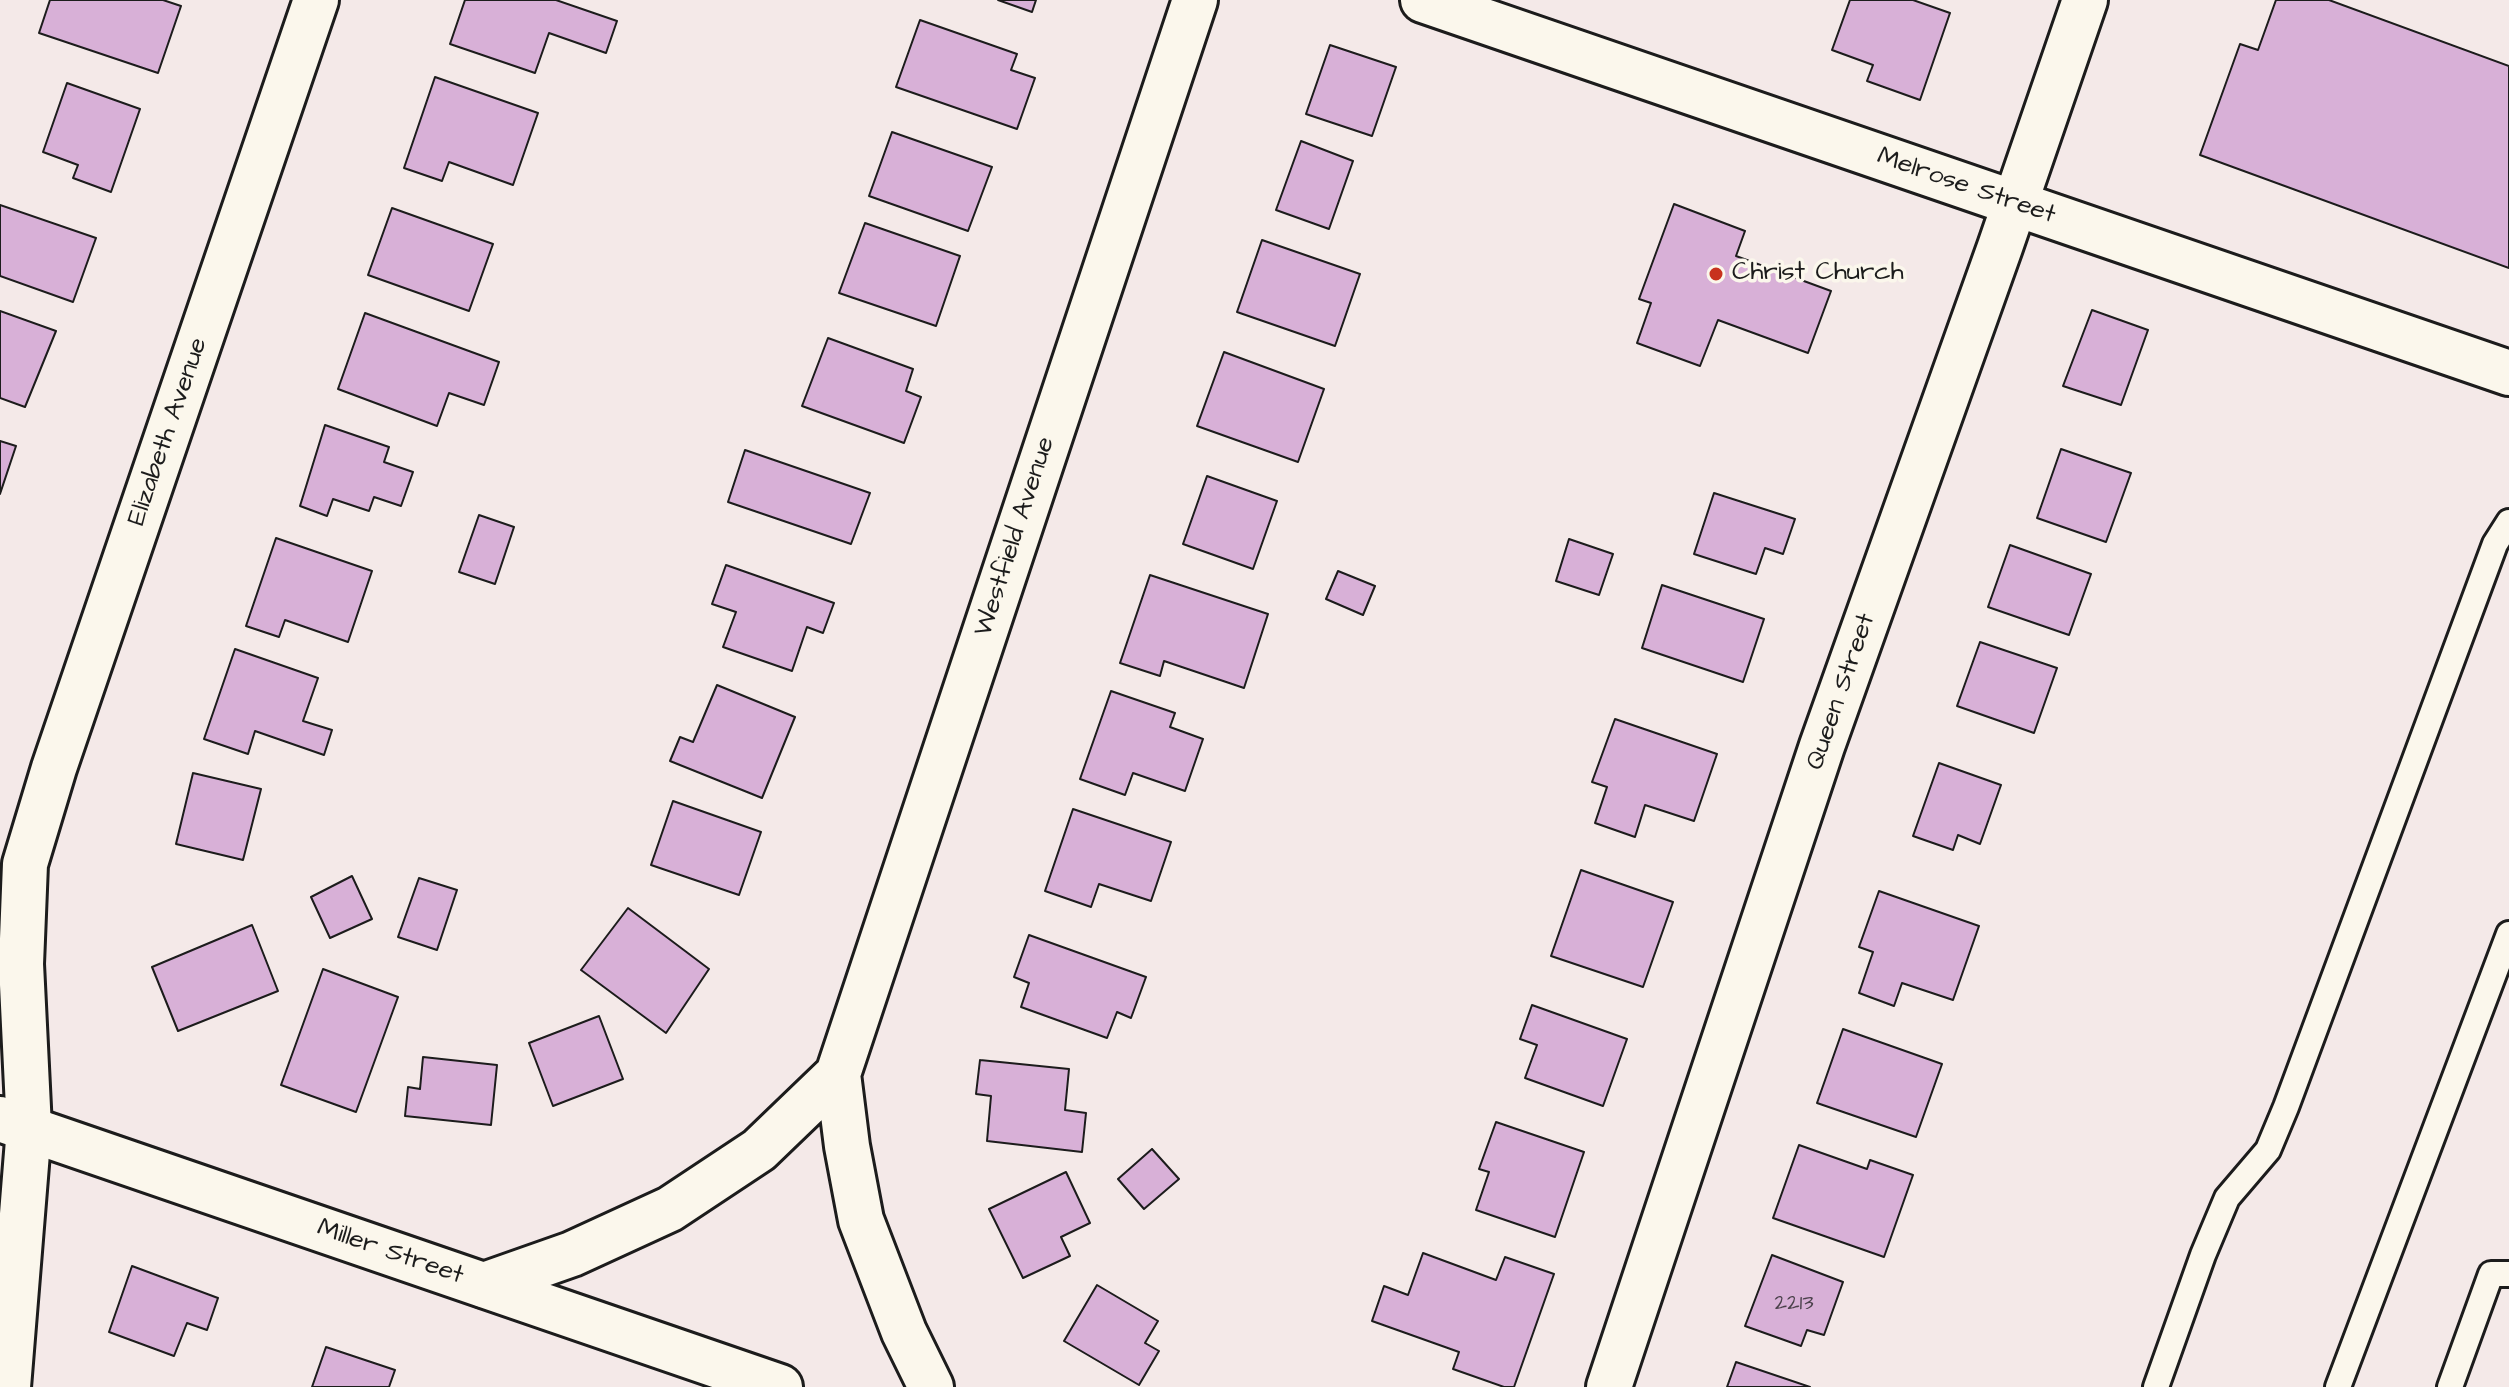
<!DOCTYPE html>
<style>
body{margin:0}
canvas{display:block;background:#f4e9e8}
</style>
<canvas width="2509" height="1387"></canvas>
<script>
const ctx = document.querySelector('canvas').getContext('2d');
ctx.lineJoin = 'round';
function fill(path, color) {
  ctx.fillStyle = color;
  ctx.fill(path, 'evenodd');
}
function poly(rows) {
  const path = new Path2D();
  for (const r of rows) {
    path.moveTo(r[0], r[1]);
    for (let i = 2; i < r.length; i += 2) path.lineTo(r[i], r[i + 1]);
  }
  return path;
}
function strokePath(path, color, width, dash) {
  ctx.strokeStyle = color;
  ctx.lineWidth = width;
  ctx.lineCap = dash ? 'butt' : 'round';
  ctx.setLineDash(dash || []);
  ctx.stroke(path);
}
function write(font, color, halo, rows, align = 'center') {
  ctx.font = font + ' "Architects Daughter",sans-serif';
  ctx.lineWidth = 7;
  ctx.setLineDash([]);
  ctx.textBaseline = 'middle';
  ctx.strokeStyle = halo;
  ctx.fillStyle = color;
  for (const [text, x, y, turn = 0] of rows) {
    ctx.save();
    ctx.translate(x, y);
    ctx.rotate((+turn || 0) * Math.PI / 180);
    ctx.textAlign = isNaN(turn) ? turn : align;
    if (halo) ctx.strokeText(text, 0, 0);
    ctx.fillText(text, 0, 0);
    ctx.restore();
  }
}
const building = poly([
 [50,0,163,0,181,6,158,73,39,33,50,0],
 [465,0,556,0,617,21,606,53,549,33,535,73,450,44,465,0],
 [998,0,1036,0,1032,12,998,0],
 [1850,0,1913,0,1950,13,1920,100,1867,81,1873,65,1832,50,1850,0],
 [2276,0,2329,0,2509,66,2509,268,2200,155,2240,44,2258,50,2276,0],
 [920,20,1017,54,1011,70,1035,78,1017,129,896,87,920,20],
 [1330,45,1396,67,1372,136,1306,114,1330,45],
 [435,77,538,113,513,185,449,162,442,181,404,168,435,77],
 [67,83,140,109,111,192,73,178,78,165,43,152,67,83],
 [892,132,992,167,968,231,869,196,892,132],
 [1301,141,1353,161,1329,229,1276,210,1301,141],
 [1674,204,1745,231,1736,256,1831,291,1808,353,1718,320,1700,366,1637,343,1651,303,1639,299,1674,204],
 [0,205,96,238,73,302,0,276,0,205],
 [392,208,493,244,469,311,368,275,392,208],
 [865,223,960,256,936,326,839,293,865,223],
 [1262,240,1360,274,1335,346,1237,312,1262,240],
 [2092,310,2148,330,2121,405,2063,386,2092,310],
 [0,311,56,331,25,407,0,398,0,311],
 [365,313,499,362,484,405,449,393,437,426,338,389,365,313],
 [828,338,913,369,906,391,921,397,904,443,802,406,828,338],
 [1224,352,1324,389,1298,462,1197,426,1224,352],
 [325,425,389,447,384,462,413,472,401,506,374,497,369,511,333,499,327,516,300,506,325,425],
 [0,441,16,446,0,494,0,441],
 [2061,449,2131,473,2106,542,2037,518,2061,449],
 [745,450,870,493,851,544,728,502,745,450],
 [1207,476,1277,501,1253,569,1183,544,1207,476],
 [1714,493,1795,519,1783,554,1765,548,1756,574,1694,554,1714,493],
 [479,515,514,527,495,584,459,572,479,515],
 [276,538,372,571,348,642,285,620,279,637,246,626,276,538],
 [1569,539,1613,554,1599,595,1556,581,1569,539],
 [2010,545,2091,574,2069,635,1988,607,2010,545],
 [726,565,834,603,823,633,807,627,792,671,723,647,736,612,712,604,726,565],
 [1338,571,1375,586,1363,615,1326,599,1338,571],
 [1150,575,1268,614,1244,688,1164,661,1160,676,1120,663,1150,575],
 [1662,585,1764,619,1743,682,1642,648,1662,585],
 [1980,642,2057,668,2034,733,1957,706,1980,642],
 [235,649,318,678,303,721,332,730,324,755,255,731,248,754,204,739,235,649],
 [717,685,795,717,762,798,670,761,680,737,693,742,717,685],
 [1111,691,1175,713,1170,727,1203,739,1185,791,1133,773,1125,795,1080,779,1111,691],
 [1615,719,1717,754,1694,821,1645,805,1635,837,1595,823,1607,787,1592,782,1615,719],
 [1939,763,2001,785,1980,844,1958,835,1953,850,1913,836,1939,763],
 [193,773,261,789,243,860,176,844,193,773],
 [673,801,761,832,739,895,651,865,673,801],
 [1073,809,1171,842,1151,901,1099,884,1091,907,1045,891,1073,809],
 [1581,870,1673,902,1643,987,1551,956,1581,870],
 [352,876,372,919,330,938,311,897,352,876],
 [419,878,457,890,437,950,398,937,419,878],
 [1879,891,1979,926,1953,1000,1902,983,1894,1006,1859,993,1873,952,1859,947,1879,891],
 [628,908,709,969,666,1033,581,970,628,908],
 [252,925,278,991,178,1031,152,967,252,925],
 [1029,935,1146,977,1131,1018,1117,1012,1107,1038,1021,1007,1029,983,1014,977,1029,935],
 [323,969,398,997,356,1112,281,1085,323,969],
 [1532,1005,1627,1039,1603,1106,1525,1078,1537,1045,1520,1039,1532,1005],
 [599,1016,623,1079,553,1106,529,1043,599,1016],
 [1843,1029,1942,1064,1916,1137,1817,1103,1843,1029],
 [423,1057,497,1065,491,1125,405,1116,408,1087,420,1089,423,1057],
 [980,1060,1069,1069,1065,1110,1086,1113,1082,1152,987,1141,991,1096,976,1094,980,1060],
 [1496,1122,1584,1152,1555,1237,1476,1210,1489,1172,1479,1169,1496,1122],
 [1799,1145,1867,1169,1870,1160,1913,1175,1884,1257,1773,1218,1799,1145],
 [1152,1149,1179,1179,1144,1209,1118,1179,1152,1149],
 [1066,1172,1090,1223,1061,1237,1070,1256,1023,1278,989,1209,1066,1172],
 [1423,1253,1496,1280,1505,1257,1554,1274,1514,1387,1504,1387,1453,1369,1459,1352,1372,1321,1384,1286,1408,1295,1423,1253],
 [1772,1255,1843,1282,1824,1335,1807,1330,1801,1346,1745,1326,1772,1255],
 [132,1266,218,1298,207,1330,187,1323,174,1356,109,1332,132,1266],
 [1097,1285,1158,1321,1145,1343,1159,1351,1139,1385,1064,1341,1097,1285],
 [326,1347,395,1370,389,1387,312,1387,326,1347],
 [1736,1362,1810,1387,1727,1387,1736,1362]
]);
const service = poly([
 [2156,1387,2203,1255,2227,1198,2268,1150,2286,1107,2495,544,2509,522],
 [2338,1387,2509,934],
 [2450,1387,2491,1274,2509,1274]
]);
const minor = poly([
 [1423,0,2509,373],
 [484,1285,572,1254,670,1209,759,1150,838,1074],
 [8,1387,29,1128,21,964,25,864,54,768,316,0],
 [931,1387,904,1332,861,1220,847,1146,838,1074,1195,0]
]);
const tertiary = poly([
 [1609,1387,1822,746,2000,247,2085,0]
]);
const secondary = poly([
 [0,1119,780,1387]
]);
const markers = [
 [1716,274,8,"#c8321e"]
];
const numberNames = [
 ["2213",1794,1304]
];
const streetNames = [
 ["Melrose Street",1966,187,19],
 ["Elizabeth Avenue",169,432,-71],
 ["Westfield Avenue",1016,537,-72],
 ["Queen Street",1842,692,-71],
 ["Miller Street",390,1253,19]
];
const poiNames = [
 ["Christ Church",1732,274]
];
fill(building, '#d8b0d7');
strokePath(building, '#1c1c1c', 2);
strokePath(service, '#1c1c1c', 30);
strokePath(minor, '#1c1c1c', 50);
strokePath(tertiary, '#1c1c1c', 50);
strokePath(secondary, '#1c1c1c', 50);
strokePath(service, '#fbf7ec', 24);
strokePath(minor, '#fbf7ec', 44);
strokePath(tertiary, '#fbf7ec', 44);
strokePath(secondary, '#fbf7ec', 44);
for (const [x, y, r, color] of markers) {
  const dot = new Path2D();
  dot.arc(x, y, r, 0, 2 * Math.PI);
  ctx.fillStyle = color;
  ctx.fill(dot);
  strokePath(dot, '#fbf7ec', 3);
}
write('22px', '#4b414b', null, numberNames);
write('26px', '#1c1c1c', '#fbf7ec', streetNames);
write('26px', '#1c1c1c', '#fbf7ec', poiNames, 'left');
</script>
